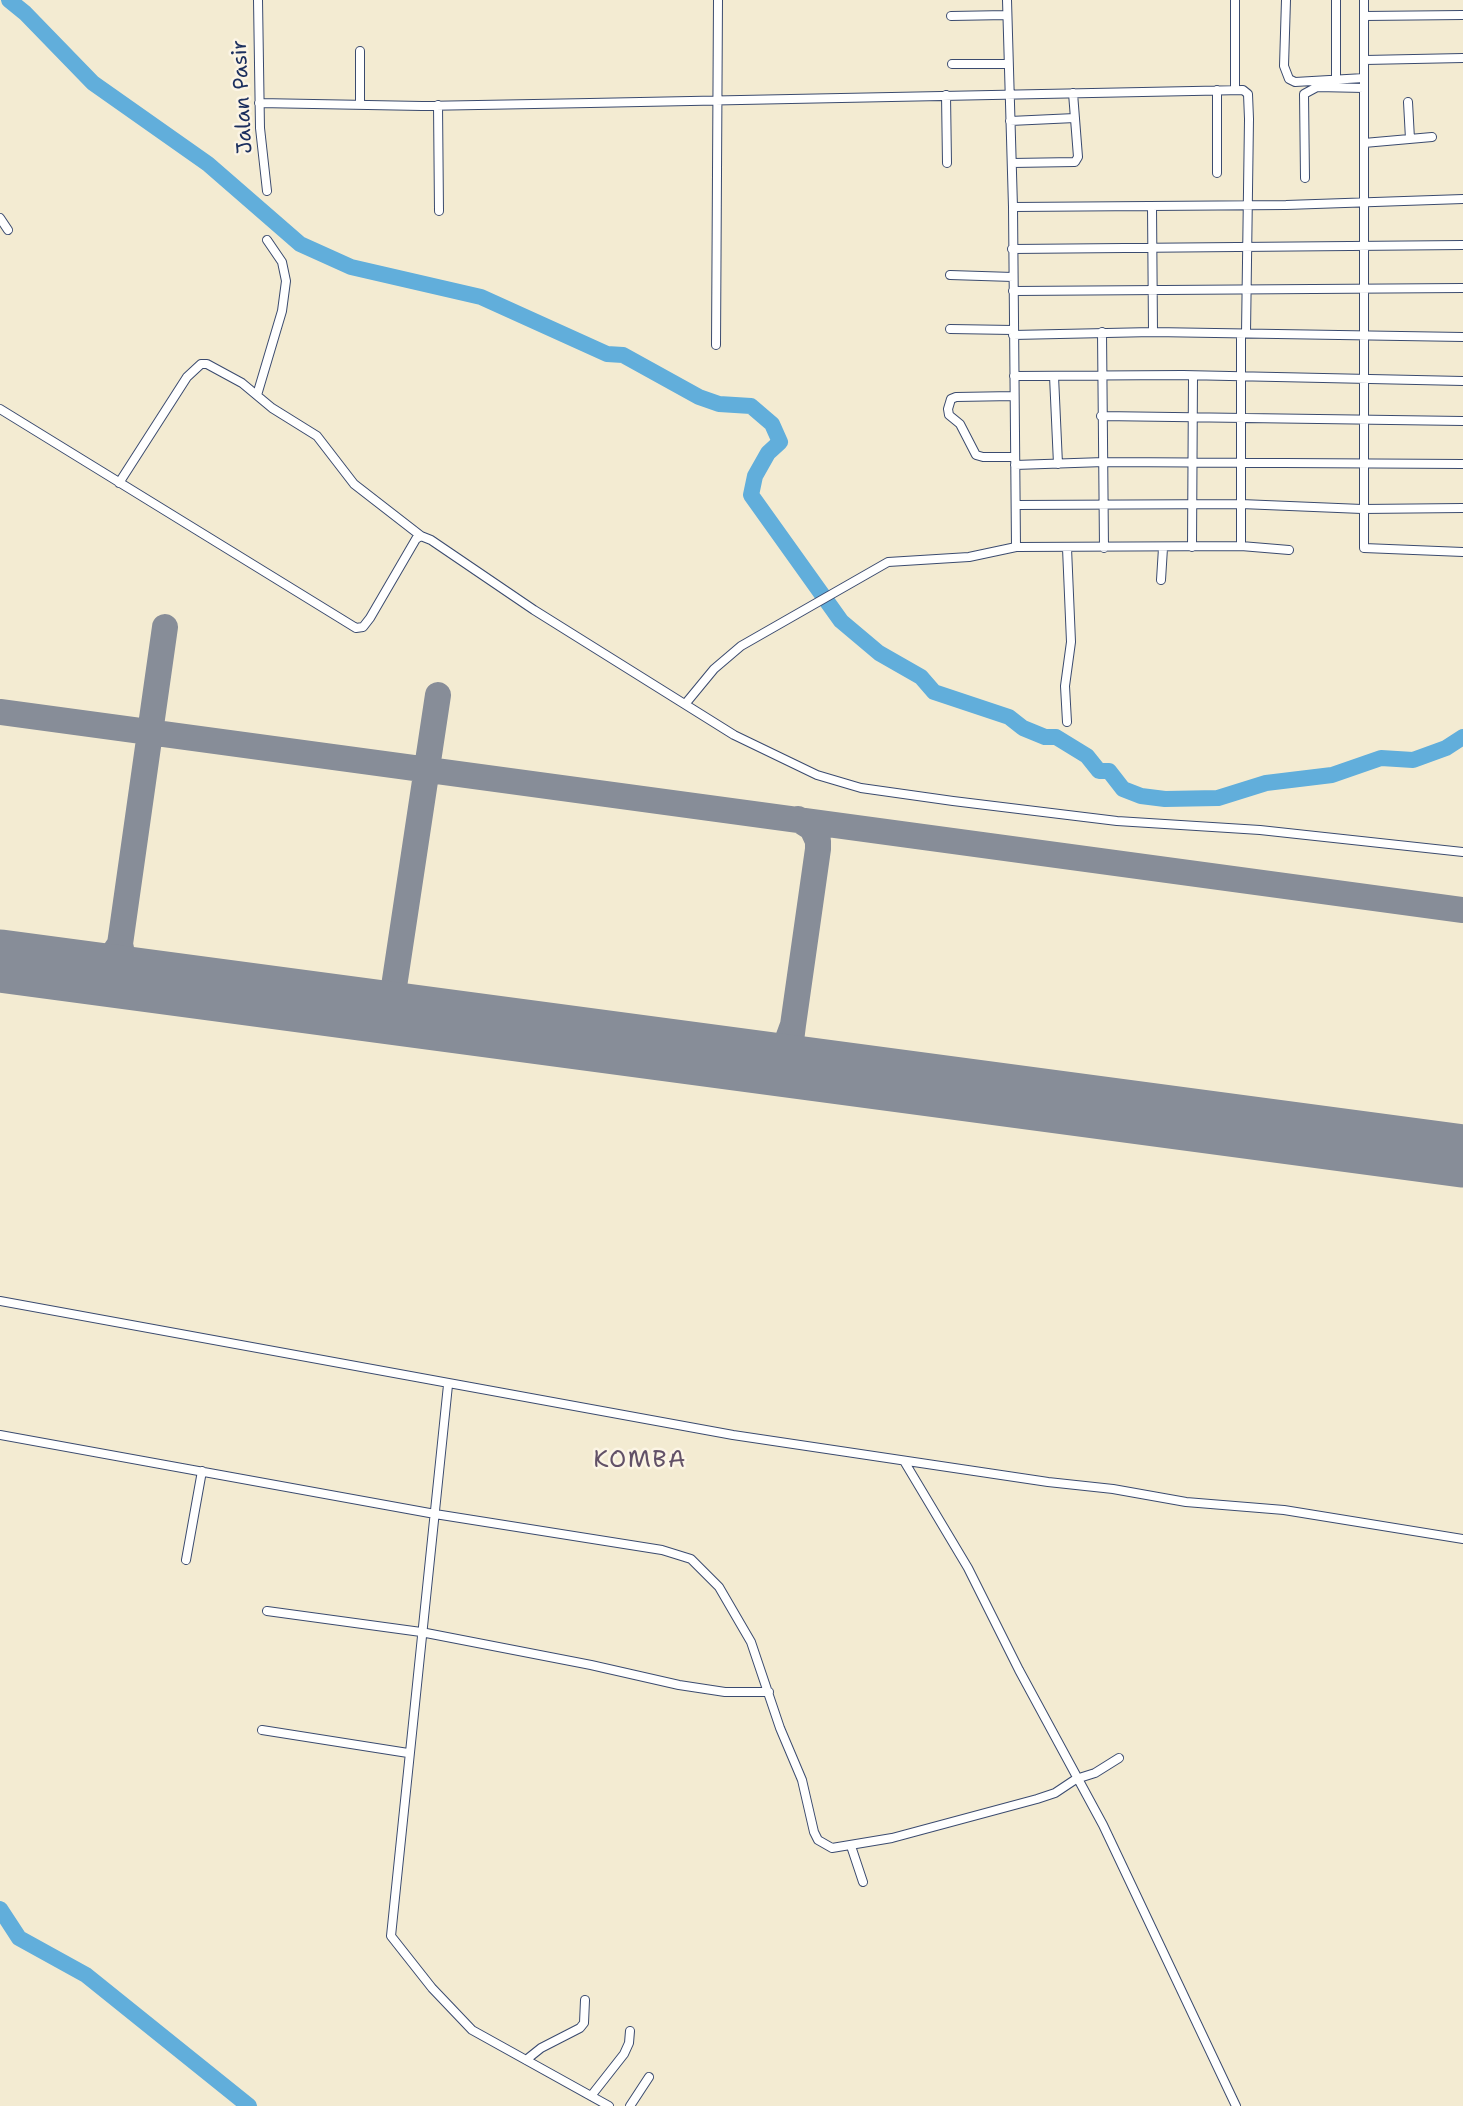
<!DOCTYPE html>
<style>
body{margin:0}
canvas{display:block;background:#f3ebd2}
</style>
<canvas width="1463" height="2106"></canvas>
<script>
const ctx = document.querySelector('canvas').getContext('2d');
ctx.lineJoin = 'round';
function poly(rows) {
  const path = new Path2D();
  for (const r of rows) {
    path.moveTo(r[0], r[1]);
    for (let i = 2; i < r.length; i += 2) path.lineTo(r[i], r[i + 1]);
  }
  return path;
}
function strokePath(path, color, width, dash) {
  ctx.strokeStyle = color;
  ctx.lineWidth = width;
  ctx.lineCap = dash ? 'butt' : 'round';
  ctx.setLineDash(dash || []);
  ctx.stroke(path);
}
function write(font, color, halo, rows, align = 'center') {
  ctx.font = font + ' "Shantell Sans",sans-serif';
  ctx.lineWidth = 5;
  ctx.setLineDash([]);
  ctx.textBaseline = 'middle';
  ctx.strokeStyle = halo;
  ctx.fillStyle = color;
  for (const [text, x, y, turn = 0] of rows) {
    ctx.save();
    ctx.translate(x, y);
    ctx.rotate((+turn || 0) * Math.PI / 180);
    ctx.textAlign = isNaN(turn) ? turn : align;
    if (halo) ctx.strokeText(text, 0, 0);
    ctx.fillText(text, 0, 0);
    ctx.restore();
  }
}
const river = poly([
 [9,0,25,13,93,83,208,164,300,244,351,267,481,297,607,354,623,355,699,397,719,404,751,406,772,424,780,442,768,453,755,476,751,495,841,621,879,653,921,677,934,692,1009,717,1023,728,1045,737,1056,737,1087,756,1099,771,1109,771,1123,789,1141,796,1165,799,1218,798,1266,783,1332,775,1381,758,1413,760,1446,748,1463,737],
 [0,1909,19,1938,86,1975,249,2106]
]);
const taxiway = poly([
 [0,712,1463,910],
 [77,971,105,966,120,944],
 [146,980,124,963,120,944,165,627],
 [390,1013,438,695],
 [793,1025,818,849,818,841,812,828,798,819],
 [721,1057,756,1059,770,1057,785,1047,793,1025,791,1041,795,1053,812,1066,832,1072]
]);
const runway = poly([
 [0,961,1463,1156]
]);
const minor = poly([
 [258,0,260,128,267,191],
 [1007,0,1013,207,1016,547],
 [1235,0,1235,90],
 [1286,0,1284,66,1289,79,1295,82,1364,78],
 [1336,0,1336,79],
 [1364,0,1364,548,1463,552],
 [951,16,1007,15],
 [1364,16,1463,15],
 [360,51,360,105],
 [1365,60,1463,58],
 [952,64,1008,64],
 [1217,90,1217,173],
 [946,95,947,163],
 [1408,102,1410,139],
 [259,103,422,106,590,103,1243,90,1248,94,1249,119,1246,333],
 [438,105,439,211],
 [1010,121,1075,118],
 [1364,143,1432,137],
 [1012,163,1075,162,1078,157,1073,93],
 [1305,178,1304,94,1317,87,1364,88],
 [1013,207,1286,205,1463,199],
 [1152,207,1153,332],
 [0,218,8,230],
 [1012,249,1463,245],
 [950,275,1013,277],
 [1013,291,1463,288],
 [950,329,1013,330],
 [1102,332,1104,548],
 [1013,335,1153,332,1463,337],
 [716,345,718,0],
 [1014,376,1183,375,1463,381],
 [1054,376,1058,464],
 [257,395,282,311,286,281,282,262,267,240],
 [1014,396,956,397,951,399,948,409,949,415,960,424,976,455,983,457,1015,457],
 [0,409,356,628,363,627,370,618,416,539,421,536],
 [1101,416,1463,421],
 [1015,465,1104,462,1463,464],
 [119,483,187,377,201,364,207,364,242,383,272,408,317,436,354,484,421,536,431,540,534,610,734,735,817,775,861,788,953,801,1117,821,1260,830,1463,852],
 [1016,505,1241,504,1362,509,1463,508],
 [1241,546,1241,334],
 [1192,547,1193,376],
 [1067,548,1071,642,1065,686,1067,722],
 [1161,580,1163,548],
 [686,703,714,669,741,646,888,562,969,557,1016,547,1241,546,1289,550],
 [0,1301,733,1435,1048,1482,1113,1489,1186,1502,1284,1510,1463,1539],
 [448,1385,391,1936,432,1988,472,2030,609,2106],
 [0,1435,435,1514,662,1550,691,1559,719,1587,751,1642,780,1728,802,1780,814,1832,818,1840,832,1848,892,1838,1037,1799,1055,1793,1076,1779,1095,1773,1119,1758],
 [904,1461,968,1568,1019,1670,1103,1825,1236,2106],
 [186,1560,202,1471],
 [267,1611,421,1632,591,1665,679,1685,725,1692,769,1692],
 [262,1730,408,1753],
 [851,1846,863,1882],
 [526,2060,541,2048,580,2028,584,2023,585,2000],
 [591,2096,624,2054,629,2043,630,2031],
 [630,2106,649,2077]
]);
const streetNames = [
 ["Jalan Pasir",243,97,-93]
];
const quarterNames = [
 ["KOMBA",640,1461]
];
strokePath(river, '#61aedb', 16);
strokePath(taxiway, '#878d98', 26);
strokePath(runway, '#878d98', 63);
strokePath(minor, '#3b4b6f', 10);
strokePath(minor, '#fff', 8);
write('21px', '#1b2f5e', '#fcf5e5', streetNames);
ctx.letterSpacing = '1.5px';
write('24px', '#625167', '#fcf5e5', quarterNames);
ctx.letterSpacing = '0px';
</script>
